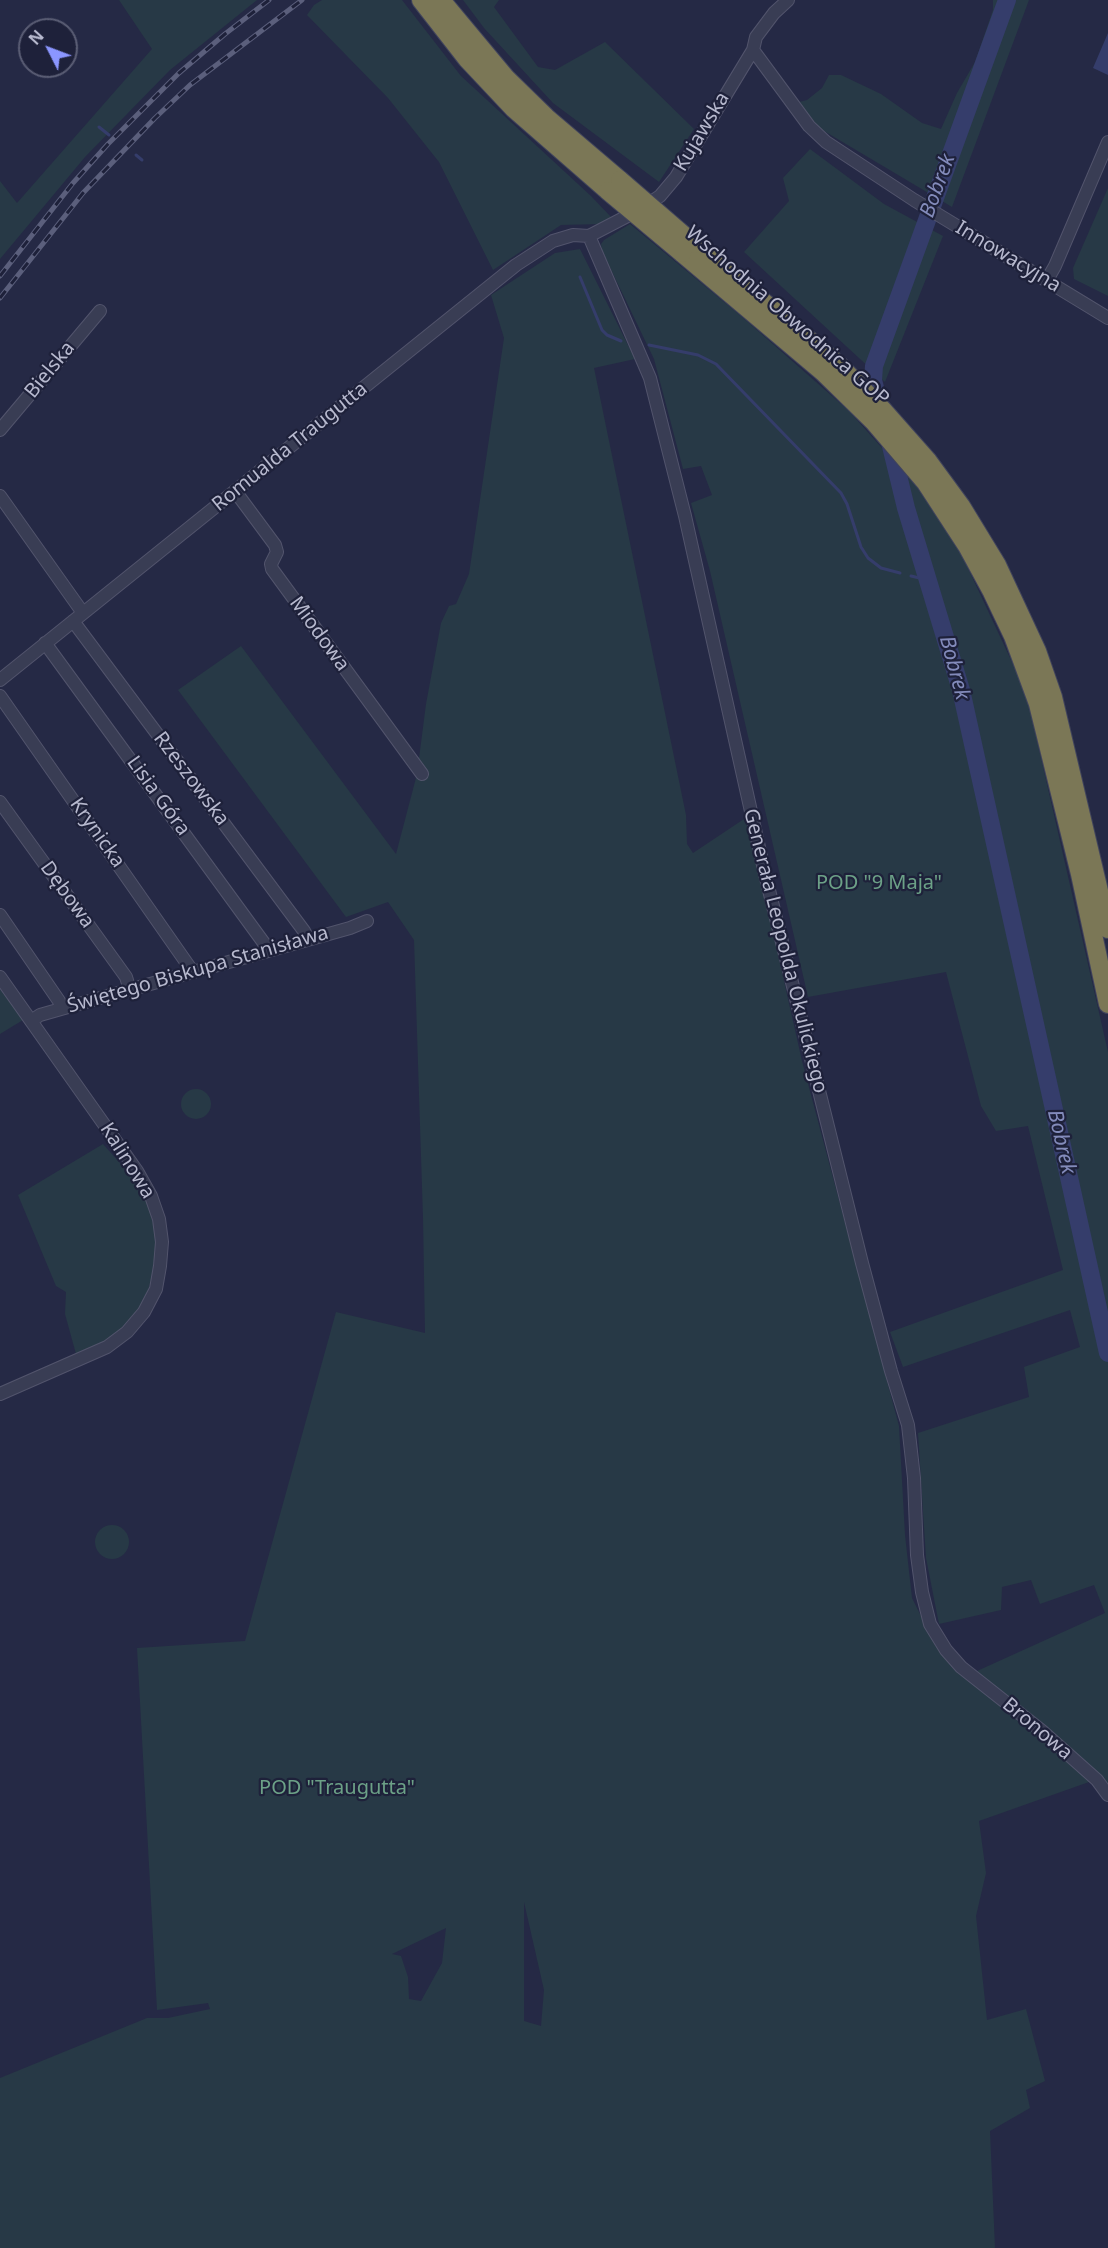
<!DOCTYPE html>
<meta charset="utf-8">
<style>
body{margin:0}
#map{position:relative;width:1108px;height:2248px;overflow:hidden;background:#252945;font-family:"Noto Sans",sans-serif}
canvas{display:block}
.north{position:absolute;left:18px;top:18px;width:60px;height:60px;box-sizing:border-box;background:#1e213a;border:2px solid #5b5e75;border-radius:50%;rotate:312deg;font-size:16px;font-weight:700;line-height:24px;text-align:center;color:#b7b9ce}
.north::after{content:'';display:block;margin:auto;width:21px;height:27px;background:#8b96ff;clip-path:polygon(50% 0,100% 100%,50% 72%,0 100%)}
</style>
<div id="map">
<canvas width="1108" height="2248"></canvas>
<div class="north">N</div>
</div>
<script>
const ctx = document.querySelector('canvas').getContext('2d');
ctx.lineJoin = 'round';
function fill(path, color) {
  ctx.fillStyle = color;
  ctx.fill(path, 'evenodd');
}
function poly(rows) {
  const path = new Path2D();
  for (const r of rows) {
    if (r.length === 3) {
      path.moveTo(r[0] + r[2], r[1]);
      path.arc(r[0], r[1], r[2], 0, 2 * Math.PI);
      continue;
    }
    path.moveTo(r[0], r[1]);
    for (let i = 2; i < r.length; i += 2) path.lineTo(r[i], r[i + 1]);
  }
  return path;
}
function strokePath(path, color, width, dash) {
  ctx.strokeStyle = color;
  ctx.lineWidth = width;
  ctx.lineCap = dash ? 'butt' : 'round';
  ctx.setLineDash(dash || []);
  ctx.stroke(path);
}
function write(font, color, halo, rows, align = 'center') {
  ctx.font = font + ' "Noto Sans",sans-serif';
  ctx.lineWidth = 4.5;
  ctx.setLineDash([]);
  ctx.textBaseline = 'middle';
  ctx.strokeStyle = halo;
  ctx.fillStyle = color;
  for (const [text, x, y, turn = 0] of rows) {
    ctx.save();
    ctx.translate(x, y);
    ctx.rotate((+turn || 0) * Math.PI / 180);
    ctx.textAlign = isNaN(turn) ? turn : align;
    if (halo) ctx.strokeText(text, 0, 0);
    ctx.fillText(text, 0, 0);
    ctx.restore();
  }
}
const green = poly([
 [119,0,257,0,170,70,85,157,0,259,0,181,17,203,152,49],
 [322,0,402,0,461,76,591,196,611,217,601,224,561,225,493,270,439,162,388,98,307,15,314,5],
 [463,0,499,0,494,7,538,67,555,70,605,42,694,129,659,182,553,103,484,28],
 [993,0,1029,0,952,207,819,128,799,102,807,100,822,88,829,75,841,75,881,94,922,123,941,129,957,93,975,62,993,10],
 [810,149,884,204,943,236,885,382,744,252,789,201,783,178],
 [1108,188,1108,296,1074,279,1073,268],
 [630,224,741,316,849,411,917,487,959,549,1026,692,1108,1052,1108,1785,1100,1775,1089,1782,979,1821,986,1873,976,1916,987,2020,1026,2009,1045,2081,1026,2090,1030,2108,990,2131,995,2248,0,2248,0,2078,147,2018,168,2018,210,2009,208,2003,157,2010,137,1648,245,1641,336,1312,425,1333,423,1218,414,940,388,902,346,917,178,690,241,646,396,854,417,774,426,704,441,623,449,606,456,604,469,574,504,338,491,295,555,253,580,249,635,359,594,368,686,815,687,844,693,853,747,817,802,1061,899,1426,905,1535,912,1598,937,1648,1001,1702,977,1671,1105,1613,1094,1585,1040,1604,1031,1580,1002,1587,1001,1610,939,1624,926,1558,918,1433,1029,1397,1024,1367,1080,1347,1070,1310,903,1367,890,1332,1063,1270,1028,1126,996,1131,981,1106,946,972,808,997,710,571,691,503,712,495,701,466,683,469,654,359,602,251,601,244,604,240],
 [524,1902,544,1990,541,2026,524,2021],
 [446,1928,442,1963,421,2001,409,1999,408,1977,401,1956,392,1954],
 [0,989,23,1020,0,1034],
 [196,1104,15],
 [103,1144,136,1181,149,1204,156,1238,153,1273,145,1301,129,1322,112,1338,76,1354,65,1314,66,1292,56,1286,18,1195],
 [112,1542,17]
]);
const water = poly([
 [1108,33,1108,75,1093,68]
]);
const stream = poly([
 [99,127,109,135],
 [136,155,142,160],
 [580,277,602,330,607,335,621,341],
 [649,345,698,355,716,364,841,493,847,504,861,547,868,558,881,568,900,573],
 [911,576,928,580]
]);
const river = poly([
 [881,412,873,380,874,366,1007,0],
 [889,438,906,508,961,690,1108,1353]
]);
const street = poly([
 [753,50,809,126,826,142,914,200,1108,318],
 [589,236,650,378,685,516,765,874,862,1263,891,1371,908,1425,914,1478,917,1555,922,1592,930,1624,946,1650,961,1667,1042,1731,1097,1780,1108,1795],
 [589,236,639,210,660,196,676,177,753,50,756,37,774,13,788,0],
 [1047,280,1055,266,1108,142],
 [0,430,100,311],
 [235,491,275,545,277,552,271,564,272,569,422,774],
 [0,496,83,613],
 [73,621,304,931,308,939],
 [45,643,269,950],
 [0,680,516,265,553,241,573,235,589,236],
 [0,696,193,972],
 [0,802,126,977,130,990],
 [0,915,59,1001,61,1009],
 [0,977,137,1171,151,1196,159,1219,162,1242,160,1266,156,1289,144,1312,127,1332,107,1347,0,1394],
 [31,1021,40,1015,61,1009,350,928,367,921]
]);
const highway = poly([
 [421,0,467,59,514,109,608,191],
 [441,0,506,78,546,117,620,180],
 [694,244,839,365,882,409,928,461,961,506,997,565,1037,651,1053,697,1108,929],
 [682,253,823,372,873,421,926,483,967,546,992,592,1013,636,1038,704,1080,874,1108,1004]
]);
const rail = poly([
 [0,276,73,183,108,144,179,73,225,34,269,0],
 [0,298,83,193,155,118,190,85,302,0]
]);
const highwayBridge = poly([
 [620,180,694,244],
 [608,191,682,253]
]);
const streetNames = [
 ["Kujawska",702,132,-59],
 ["Innowacyjna",1008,257,31],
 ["Wschodnia Obwodnica GOP",787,316,41],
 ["Bielska",50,370,-51],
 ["Romualda Traugutta",290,447,-39],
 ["Miodowa",319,634,54],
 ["Rzeszowska",191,779,53],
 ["Lisia Góra",158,796,54],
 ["Krynicka",97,833,55],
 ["Dębowa",67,895,54],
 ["Generała Leopolda Okulickiego",785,951,76],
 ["Świętego Biskupa Stanisława",198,970,-16],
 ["Kalinowa",127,1161,58],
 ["Bronowa",1037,1729,40]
];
const parkNames = [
 ["POD \"9 Maja\"",879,883],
 ["POD \"Traugutta\"",337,1788]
];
const waterNames = [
 ["Bobrek",938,186,-70],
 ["Bobrek",954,668,75],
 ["Bobrek",1061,1142,77]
];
fill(green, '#273946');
fill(water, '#353d6b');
strokePath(stream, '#353d6b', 3);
strokePath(river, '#353d6b', 18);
strokePath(street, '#52546c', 14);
strokePath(highway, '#41445c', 20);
strokePath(street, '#393d54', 12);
strokePath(highway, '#7b7756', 18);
strokePath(rail, '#5b5f7c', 5);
strokePath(rail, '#1e213a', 3, [9]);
strokePath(highwayBridge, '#41445c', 20, []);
strokePath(highwayBridge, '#7b7756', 18);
write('20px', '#b7b9ce', '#1e213a', streetNames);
write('20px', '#6ca187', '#1e213a', parkNames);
write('italic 21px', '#838bbb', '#1e213a', waterNames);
</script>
